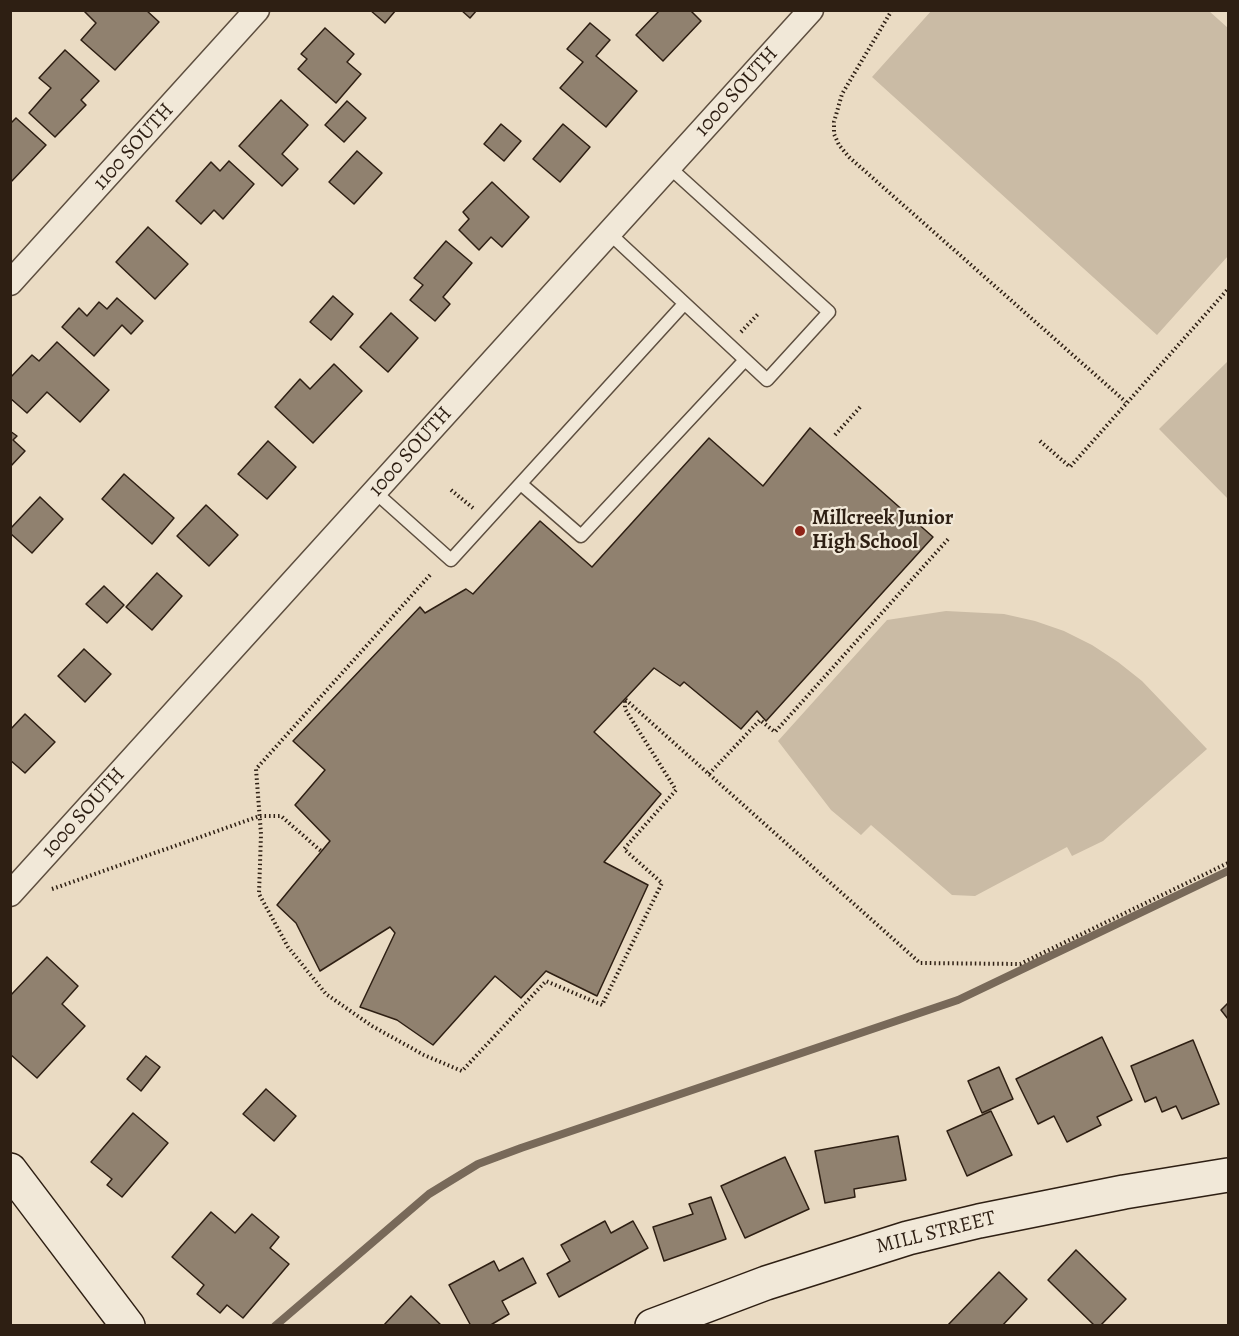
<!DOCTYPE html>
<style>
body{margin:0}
#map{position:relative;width:1239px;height:1336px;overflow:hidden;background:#eadbc3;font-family:Alegreya,serif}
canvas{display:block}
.frame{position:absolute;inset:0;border:12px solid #2e1f13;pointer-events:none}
</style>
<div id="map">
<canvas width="1239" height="1336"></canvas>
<div class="frame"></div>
</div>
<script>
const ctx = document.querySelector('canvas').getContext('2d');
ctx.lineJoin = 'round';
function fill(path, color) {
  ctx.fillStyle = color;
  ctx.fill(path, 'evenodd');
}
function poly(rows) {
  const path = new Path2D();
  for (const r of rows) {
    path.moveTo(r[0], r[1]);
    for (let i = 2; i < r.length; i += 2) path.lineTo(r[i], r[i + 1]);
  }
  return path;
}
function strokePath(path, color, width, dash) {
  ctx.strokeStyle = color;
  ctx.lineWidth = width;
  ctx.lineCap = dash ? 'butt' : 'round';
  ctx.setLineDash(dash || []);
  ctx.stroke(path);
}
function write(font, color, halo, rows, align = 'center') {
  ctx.font = font + ' Alegreya,serif';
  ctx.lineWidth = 4.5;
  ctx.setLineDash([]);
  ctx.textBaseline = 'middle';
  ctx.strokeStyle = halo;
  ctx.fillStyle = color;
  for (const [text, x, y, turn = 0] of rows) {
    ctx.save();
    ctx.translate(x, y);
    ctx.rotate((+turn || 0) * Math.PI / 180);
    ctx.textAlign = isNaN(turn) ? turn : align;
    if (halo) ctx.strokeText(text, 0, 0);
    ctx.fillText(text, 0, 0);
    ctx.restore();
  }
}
const green = poly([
 [932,10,1209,11,1228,28,1228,256,1157,335,872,77],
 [1228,361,1228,499,1159,429],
 [946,611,1004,614,1035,621,1064,631,1092,645,1118,662,1142,681,1207,749,1103,841,1072,856,1067,847,975,896,952,895,871,825,861,835,831,810,778,741,887,620]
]);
const stream = poly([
 [275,1326,429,1194,478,1164,521,1148,958,1000,1228,871]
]);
const building = poly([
 [146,10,159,22,115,70,81,40,96,23,83,10,146,10],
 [370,10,396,10,385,23,370,10],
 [461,10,477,10,470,18,461,10],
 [660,10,690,10,701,21,663,61,636,35,660,10],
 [590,23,610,40,596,56,637,91,606,127,560,88,583,62,567,49,590,23],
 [325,28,354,54,347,62,361,74,336,103,298,69,307,59,301,54,325,28],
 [65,50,99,81,81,100,86,105,55,137,29,113,51,88,39,78,65,50],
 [281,100,308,125,282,154,298,169,282,186,239,146,281,100],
 [347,101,366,118,344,142,325,125,347,101],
 [16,118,46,145,10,183,10,124,16,118],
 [501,124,521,141,504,161,484,144,501,124],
 [563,124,590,147,560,182,533,159,563,124],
 [357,151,382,173,354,204,329,182,357,151],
 [229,161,254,184,223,219,214,210,201,224,176,201,211,162,220,171,229,161],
 [492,182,529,217,502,247,491,237,479,250,459,230,469,219,463,212,492,182],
 [148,227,188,264,155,299,116,262,148,227],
 [446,241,472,263,443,297,450,304,435,321,410,300,423,285,414,278,446,241],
 [333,296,353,314,331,340,310,322,333,296],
 [117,298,143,321,131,334,122,325,94,356,62,327,79,308,87,316,99,302,107,309,117,298],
 [391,313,418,338,388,372,360,347,391,313],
 [57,342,109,390,80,422,47,392,27,413,10,398,10,378,32,355,39,361,57,342],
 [334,364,362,391,313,443,275,407,300,379,310,389,334,364],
 [810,428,933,537,766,721,757,711,741,729,684,682,680,686,654,668,594,732,661,794,604,862,648,885,597,996,546,971,521,998,495,976,433,1045,397,1020,360,1007,395,933,390,927,320,971,296,923,277,905,330,841,295,805,325,770,293,741,420,607,425,613,466,589,473,594,540,521,592,567,709,438,763,486,810,428],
 [10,431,17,436,13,440,25,451,10,467,10,431],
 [268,441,296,467,267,499,238,474,268,441],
 [124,474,174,518,152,544,102,499,124,474],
 [40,497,63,519,32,553,10,533,10,529,40,497],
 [206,505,238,535,209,566,177,536,206,505],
 [157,573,182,596,152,630,126,607,157,573],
 [104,586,124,605,107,623,86,604,104,586],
 [84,649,111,674,85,702,58,676,84,649],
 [25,714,55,742,25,773,10,760,10,730,25,714],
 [47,957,78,986,62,1004,85,1026,37,1078,10,1054,10,996,47,957],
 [1228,1003,1228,1019,1221,1010,1228,1003],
 [1102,1037,1132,1100,1097,1117,1101,1125,1067,1142,1054,1116,1038,1124,1016,1079,1102,1037],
 [1193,1040,1219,1104,1182,1119,1176,1106,1162,1112,1156,1097,1145,1102,1131,1066,1193,1040],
 [146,1056,160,1067,141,1091,127,1079,146,1056],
 [999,1067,1013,1099,982,1113,968,1081,999,1067],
 [266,1089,296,1116,274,1141,243,1114,266,1089],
 [991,1111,1012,1155,967,1176,947,1131,991,1111],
 [133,1113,168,1143,122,1197,107,1185,112,1179,91,1162,133,1113],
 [898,1136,906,1180,854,1189,855,1197,825,1203,815,1151,898,1136],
 [785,1157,809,1209,745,1238,721,1186,785,1157],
 [711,1197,726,1239,664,1261,653,1227,693,1214,689,1204,711,1197],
 [211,1212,235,1233,252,1214,279,1237,270,1248,289,1264,243,1318,227,1305,220,1313,197,1294,204,1285,172,1257,211,1212],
 [605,1221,611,1233,633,1221,648,1248,559,1297,547,1274,570,1261,561,1245,605,1221],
 [1076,1250,1126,1299,1100,1326,1095,1326,1048,1280,1076,1250],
 [523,1258,536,1283,502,1301,509,1314,489,1326,471,1326,449,1285,494,1261,499,1271,523,1258],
 [999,1272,1027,1299,1002,1326,947,1326,999,1272],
 [411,1296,442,1326,383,1326,411,1296]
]);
const path = poly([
 [892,10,842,94,834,122,834,134,839,145,849,157,1126,402],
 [741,332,759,313],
 [835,435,862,405],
 [1040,441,1070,467,1228,289],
 [451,490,473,508],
 [430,575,256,769,261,834,259,894,288,947,326,994,372,1026,424,1055,462,1071,546,981,602,1005,662,883,624,849,676,790,625,709,625,699,920,963,1020,964,1228,863],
 [709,774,760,720,775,732,950,537],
 [52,889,260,816,281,816,321,851]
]);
const lane = poly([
 [609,233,767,380,829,312,669,167],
 [521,484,581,536,745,360],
 [375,492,451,560,684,304]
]);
const street = poly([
 [10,283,257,10],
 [10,894,811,10]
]);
const secondary = poly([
 [10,1170,128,1326],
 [652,1326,766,1283,908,1238,979,1221,1124,1192,1228,1175]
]);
const markers = [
 [800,531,6,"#8f2418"]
];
const streetNames = [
 ["1000 SOUTH",737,92,-48],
 ["1100 SOUTH",134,147,-48],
 ["1000 SOUTH",411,452,-48],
 ["1000 SOUTH",84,813,-48],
 ["MILL STREET",936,1233,-14]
];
const poiNames = [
 ["Millcreek Junior",812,519],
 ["High School",812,543]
];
fill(green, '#cabba5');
strokePath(stream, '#786959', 8);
fill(building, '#90816f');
strokePath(building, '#2e1f13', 1.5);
strokePath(lane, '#5d4e3f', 15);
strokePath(street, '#5d4e3f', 27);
strokePath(secondary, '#2e1f13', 36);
strokePath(path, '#2e1f13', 4, [1.5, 3]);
strokePath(lane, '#f1e8d8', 12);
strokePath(street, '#f1e8d8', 24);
strokePath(secondary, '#f1e8d8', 33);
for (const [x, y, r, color] of markers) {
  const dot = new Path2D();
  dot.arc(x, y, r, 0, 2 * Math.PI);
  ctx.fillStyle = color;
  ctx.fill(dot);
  strokePath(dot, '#f1e8d8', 2);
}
write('21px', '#2e1f13', '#f1e8d8', streetNames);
write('bold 21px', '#2e1f13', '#f1e8d8', poiNames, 'left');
</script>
